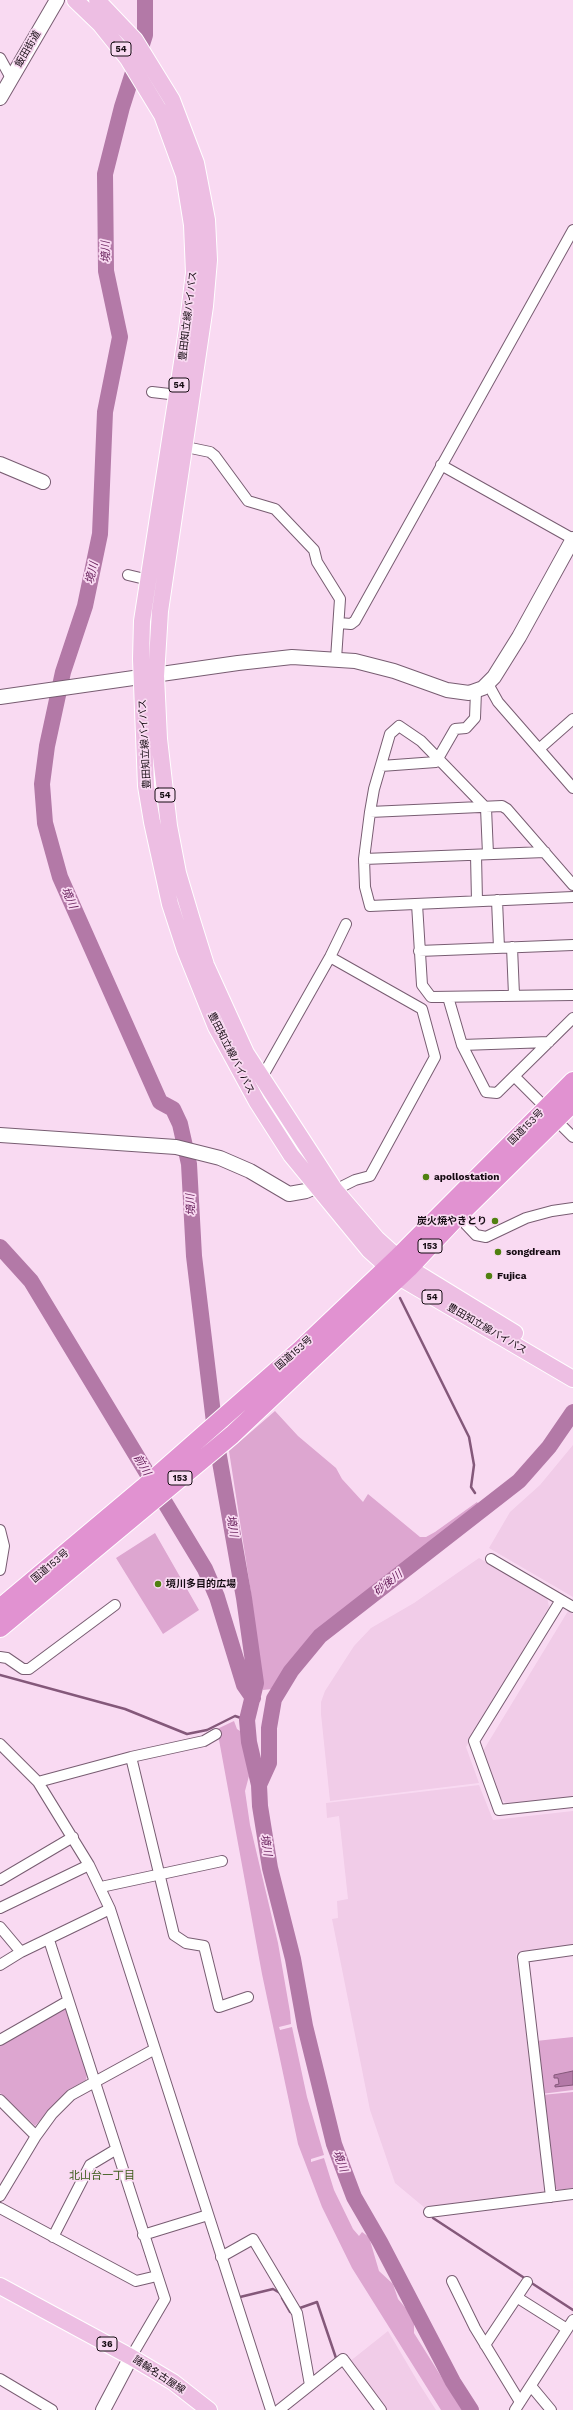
<!DOCTYPE html>
<meta charset="utf-8">
<style>
body{margin:0}
canvas{display:block;background:#f9daf2}
</style>
<canvas width="573" height="2410"></canvas>
<script>
const ctx = document.querySelector('canvas').getContext('2d');
ctx.lineJoin = 'round';
function fill(path, color) {
  ctx.fillStyle = color;
  ctx.fill(path, 'evenodd');
}
function poly(rows) {
  const path = new Path2D();
  for (const r of rows) {
    path.moveTo(r[0], r[1]);
    for (let i = 2; i < r.length; i += 2) path.lineTo(r[i], r[i + 1]);
  }
  return path;
}
function strokePath(path, color, width, dash) {
  ctx.strokeStyle = color;
  ctx.lineWidth = width;
  ctx.lineCap = dash ? 'butt' : 'round';
  ctx.setLineDash(dash || []);
  ctx.stroke(path);
}
function write(font, color, halo, rows, align = 'center') {
  ctx.font = font + ' "Work Sans","Noto Sans JP",sans-serif';
  ctx.lineWidth = 3.5;
  ctx.setLineDash([]);
  ctx.textBaseline = 'middle';
  ctx.strokeStyle = halo;
  ctx.fillStyle = color;
  for (const [text, x, y, turn = 0] of rows) {
    ctx.save();
    ctx.translate(x, y);
    ctx.rotate((+turn || 0) * Math.PI / 180);
    ctx.textAlign = isNaN(turn) ? turn : align;
    if (halo) ctx.strokeText(text, 0, 0);
    ctx.fillText(text, 0, 0);
    ctx.restore();
  }
}
const built = poly([
 [573,1445,573,1597,489,1548,510,1512,540,1485],
 [479,1558,547,1597,549,1607,466,1747,479,1783,330,1801,321,1714,321,1702,325,1691,354,1646,371,1628,414,1603],
 [568,1611,573,1614,573,1797,512,1805,506,1803,499,1797,483,1751],
 [479,1785,493,1820,573,1811,573,1946,516,1954,546,2191,544,2196,425,2208,395,2183,370,2110,332,1919,338,1918,337,1901,348,1899,339,1816,327,1818,326,1803],
 [388,2331,418,2382,436,2410,384,2410,349,2362]
]);
const green = poly([
 [275,1411,298,1436,336,1468,342,1479,363,1502,368,1494,420,1537,426,1537,435,1532,477,1502,479,1505,305,1644,272,1689,263,1690,251,1593,229,1451],
 [155,1533,199,1610,163,1634,116,1558],
 [234,1721,237,1729,243,1733,249,1776,245,1791,250,1825,278,1943,290,2012,291,2024,279,2027,280,2030,292,2027,307,2097,324,2155,311,2159,311,2162,324,2158,334,2190,353,2229,359,2236,362,2232,369,2237,379,2271,393,2284,398,2299,414,2318,414,2333,462,2410,441,2410,352,2268,322,2207,298,2144,262,1974,217,1729],
 [65,2005,87,2074,86,2080,68,2090,35,2126,0,2093,0,2044],
 [573,2037,573,2090,541,2094,536,2041],
 [573,2092,573,2188,558,2190,555,2188,542,2095]
]);
const water = poly([
 [573,2071,573,2085,555,2087,555,2085,559,2084,558,2078,554,2078,554,2075,573,2071]
]);
const stream = poly([
 [400,1298,469,1437,474,1465,471,1487,475,1493],
 [0,1675,125,1709,187,1734,207,1730,235,1716,247,1720],
 [433,2218,526,2279],
 [530,2282,573,2310],
 [240,2297,273,2289,280,2293],
 [282,2298,290,2312,293,2311],
 [297,2309,317,2302,337,2361]
]);
const river = poly([
 [145,0,145,35,122,107,105,174,106,271,120,337,105,412,100,534,85,606,63,672,47,746,42,784,45,823,60,877,160,1102,173,1109,180,1124,189,1164,194,1256,216,1439,244,1598,256,1683,247,1720,249,1742,259,1785,260,1806,270,1868,293,1959,305,2026,334,2144,354,2197,380,2242,453,2382,471,2410],
 [0,1247,31,1281,205,1569,217,1597,244,1685,253,1698],
 [259,1785,269,1763,269,1728,274,1699,291,1671,320,1636,519,1481,549,1447,573,1412]
]);
const street = poly([
 [0,58,11,78],
 [152,392,178,395],
 [186,447,210,452,215,456,248,501,275,509,314,550,317,562,340,599,336,659],
 [441,465,573,539],
 [128,575,149,580],
 [339,623,351,624,355,621,573,230],
 [488,684,498,702,539,749],
 [573,719,539,749,573,788],
 [381,766,436,762,455,729,466,728,475,718,476,691],
 [370,812,502,806,507,809,573,885],
 [488,854,486,808,421,741,399,726,390,734,374,789,370,812,364,859,365,887,370,906,573,897],
 [476,855,477,901],
 [364,859,545,852],
 [497,900,499,948],
 [417,904,422,985,431,997,573,995],
 [512,947,514,995],
 [419,951,573,945],
 [330,957,422,1009,435,1057,370,1176,355,1180,335,1190],
 [448,997,462,1045,486,1092,497,1093,573,1018],
 [462,1045,549,1042],
 [515,1077,546,1108],
 [261,1079,330,957,346,924],
 [556,1120,573,1137],
 [458,1216,476,1235,486,1237,526,1218,552,1211,573,1208],
 [0,1530,4,1546,0,1570],
 [491,1559,561,1600],
 [573,1607,561,1600,474,1741,499,1810,573,1802],
 [0,1657,7,1658,23,1669,29,1669,115,1605],
 [0,1744,38,1782,89,1865,110,1909,271,2410],
 [131,1757,174,1935,186,1943,204,1946,219,2007,248,1997],
 [38,1782,131,1757,204,1741,216,1734],
 [0,1880,73,1837],
 [101,1887,222,1861],
 [0,1908,89,1865],
 [0,1927,21,1952],
 [49,1940,165,2299,131,2357],
 [0,1965,21,1952,110,1909],
 [0,2040,68,2001],
 [0,2100,36,2136],
 [0,2196,36,2136,52,2114,71,2095,155,2049],
 [551,2197,523,1957,573,1950],
 [0,2208,136,2281,157,2276],
 [429,2212,573,2194],
 [143,2235,208,2215],
 [53,2237,90,2165,115,2150],
 [221,2257,253,2239,297,2313,310,2385],
 [452,2281,475,2328,520,2402],
 [518,2298,567,2329],
 [485,2345,527,2282],
 [0,2379,52,2410],
 [531,2386,551,2410],
 [279,2410,343,2359,381,2410],
 [515,2410,573,2320]
]);
const secondary = poly([
 [0,98,57,0],
 [0,464,43,482],
 [0,697,238,663,292,657,355,661,394,671,447,690,469,693,483,688,494,677,519,637,573,539],
 [0,1135,176,1147,220,1158,250,1171,289,1194,306,1191,315,1187],
 [103,2410,131,2357]
]);
const primary = poly([
 [75,0,100,24,128,59,162,115,184,175,192,225,194,273,187,330,142,621,141,659,146,786,152,822,170,904,185,950,216,1027,257,1102,291,1155,369,1250,399,1277,573,1379],
 [97,0,135,40,172,100,196,163,207,220,209,260,205,306,160,611,156,676,159,739,169,826,178,873,192,920,206,965,246,1053,335,1190,377,1239,409,1268,515,1333],
 [0,2286,131,2357,173,2382,209,2410]
]);
const highway = poly([
 [0,1608,143,1488,300,1350,397,1258,573,1081],
 [0,1628,232,1435,409,1268,458,1216,573,1103]
]);
const markers = [
 [426,1177,4,"#508010"],
 [495,1221,4,"#508010"],
 [498,1252,4,"#508010"],
 [489,1276,4,"#508010"],
 [158,1584,4,"#508010"]
];
const shields = [
 [121,49,20],
 [179,385,20],
 [165,795,20],
 [430,1246,24],
 [432,1297,20],
 [180,1478,24],
 [107,2344,20]
];
const shieldNames = [
 ["54",121,49],
 ["54",179,385],
 ["54",165,795],
 ["153",430,1246],
 ["54",432,1297],
 ["153",180,1478],
 ["36",107,2344]
];
const streetNames = [
 ["飯田街道",28,49,-60],
 ["豊田知立線バイパス",188,316,-83],
 ["豊田知立線バイパス",145,744,-93],
 ["豊田知立線バイパス",231,1053,63],
 ["国道153号",526,1127,-45],
 ["豊田知立線バイパス",487,1329,30],
 ["国道153号",294,1353,-41],
 ["国道153号",50,1566,-40],
 ["諸輪名古屋線",159,2375,33]
];
const poiNames = [
 ["apollostation",434,1177],
 ["炭火焼やきとり",487,1221,"right"],
 ["songdream",506,1252],
 ["Fujica",497,1276],
 ["境川多目的広場",166,1584]
];
const waterNames = [
 ["境川",106,252,-91],
 ["境川",92,573,-78],
 ["境川",69,898,66],
 ["境川",191,1205,-93],
 ["前川",142,1465,59],
 ["境川",232,1526,80],
 ["砂後川",388,1583,-38],
 ["境川",266,1845,81],
 ["境川",340,2161,69]
];
const neighbourhoodNames = [
 ["北山台一丁目",102,2176]
];
fill(built, '#f1cce8');
fill(green, '#dda6d0');
fill(water, '#b379a7');
strokePath(water, '#84587a', 1);
strokePath(stream, '#84587a', 2.5);
strokePath(river, '#b379a7', 16);
strokePath(street, '#785d72', 12);
strokePath(secondary, '#785d72', 16);
strokePath(primary, '#fff', 18);
strokePath(highway, '#fff', 20);
strokePath(street, '#fff', 10);
strokePath(secondary, '#fff', 14);
strokePath(primary, '#edbee3', 16);
strokePath(highway, '#e192d1', 18);
for (const [x, y, r, color] of markers) {
  const dot = new Path2D();
  dot.arc(x, y, r, 0, 2 * Math.PI);
  ctx.fillStyle = color;
  ctx.fill(dot);
  strokePath(dot, '#f9daf2', 1.5);
}
for (const [x, y, w] of shields) {
  const box = new Path2D();
  box.roundRect(x - w / 2, y - 7, w, 14, 3);
  ctx.fillStyle = '#f9daf2';
  ctx.fill(box);
  strokePath(box, '#150b12', 1);
}
write('bold 9px', '#150b12', null, shieldNames);
write('10px', '#150b12', '#f9daf2', streetNames);
write('bold 10px', '#150b12', '#f9daf2', poiNames, 'left');
write('italic 11px', '#6a235e', '#f9daf2', waterNames);
write('11px', '#3d5c1b', '#f9daf2', neighbourhoodNames);
</script>
